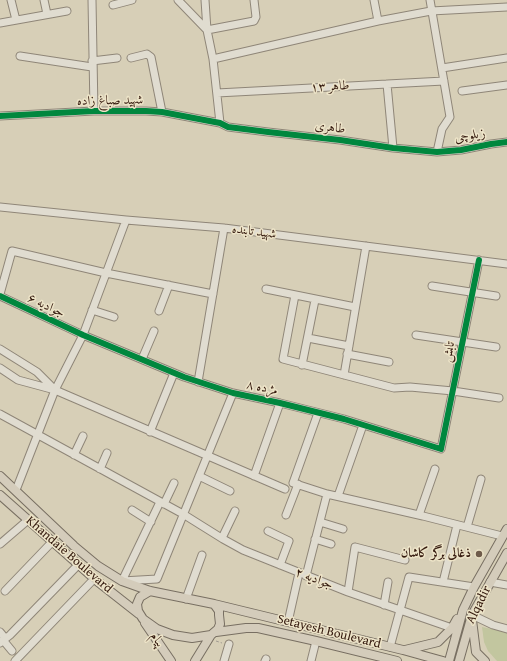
<!DOCTYPE html>
<meta charset="utf-8">
<style>
body{margin:0}
canvas{display:block;background:#d7cfb7}
</style>
<canvas width="507" height="661"></canvas>
<script>
const ctx = document.querySelector('canvas').getContext('2d');
ctx.lineJoin = 'round';
function fill(path, color) {
  ctx.fillStyle = color;
  ctx.fill(path, 'evenodd');
}
function poly(rows) {
  const path = new Path2D();
  for (const r of rows) {
    path.moveTo(r[0], r[1]);
    for (let i = 2; i < r.length; i += 2) path.lineTo(r[i], r[i + 1]);
  }
  return path;
}
function strokePath(path, color, width, dash) {
  ctx.strokeStyle = color;
  ctx.lineWidth = width;
  ctx.lineCap = dash ? 'butt' : 'round';
  ctx.setLineDash(dash || []);
  ctx.stroke(path);
}
function write(font, color, halo, rows, align = 'center') {
  ctx.font = font + ' "Gentium Book Plus",Amiri,serif';
  ctx.lineWidth = 3;
  ctx.setLineDash([]);
  ctx.textBaseline = 'middle';
  ctx.strokeStyle = halo;
  ctx.fillStyle = color;
  for (const [text, x, y, turn = 0] of rows) {
    ctx.save();
    ctx.translate(x, y);
    ctx.rotate((+turn || 0) * Math.PI / 180);
    ctx.textAlign = isNaN(turn) ? turn : align;
    if (halo) ctx.strokeText(text, 0, 0);
    ctx.fillText(text, 0, 0);
    ctx.restore();
  }
}
const green = poly([
 [482,627,507,632,507,661,497,661,488,651,484,642]
]);
const path = poly([
 [216,641,222,643]
]);
const minor = poly([
 [11,0,16,20],
 [44,0,47,14],
 [92,0,94,111],
 [178,0,207,30,213,59,220,123],
 [205,0,207,30,254,21,256,17,254,0],
 [374,0,378,21],
 [430,0,450,117,442,129,437,152],
 [113,5,132,0],
 [0,23,67,11],
 [20,56,92,67],
 [131,58,147,54,151,57,162,112],
 [213,59,378,21,431,11,507,7],
 [92,61,117,58],
 [442,68,507,58],
 [387,84,393,148],
 [462,91,507,85],
 [217,93,444,81],
 [0,116,94,111,146,111,162,112,220,123,228,127,268,132,340,140,393,148,437,152,461,150,491,144,507,142],
 [0,207,126,220,224,228,507,264],
 [432,286,496,296],
 [266,289,355,307],
 [0,294,12,251,106,273,213,294],
 [295,295,283,359,394,388,410,387,453,391,499,398],
 [0,296,83,335,184,377,233,393,280,403,344,419,441,449,479,260],
 [92,310,114,317],
 [159,311,169,285],
 [416,335,496,347],
 [308,338,349,346],
 [0,349,37,372,55,390],
 [347,354,389,362],
 [142,359,154,331],
 [302,365,315,300],
 [0,368,18,380,55,390,285,489],
 [344,375,366,246],
 [198,382,224,228],
 [318,413,293,483,327,494,423,516,502,536],
 [0,414,183,514,223,539,243,550,348,592,452,628],
 [150,432,174,373],
 [74,455,83,436],
 [100,469,107,453],
 [199,476,230,491],
 [254,476,280,403],
 [16,490,55,390,83,335,126,220],
 [338,496,363,425],
 [164,504,174,483],
 [132,510,151,522],
 [286,515,298,484],
 [419,515,435,469],
 [320,522,343,529],
 [467,527,481,479],
 [268,531,289,541,280,565],
 [222,538,235,511],
 [315,539,331,544],
 [0,544,28,520],
 [306,576,327,494],
 [122,581,157,579,233,393],
 [122,581,160,502],
 [443,582,457,525],
 [490,582,507,585],
 [5,591,52,542],
 [348,592,355,547,405,560],
 [186,599,202,555],
 [384,605,388,582],
 [472,615,493,625,507,629],
 [288,622,299,573],
 [0,632,5,638],
 [3,640,12,651],
 [0,643,10,635,78,565],
 [390,647,409,577,474,587],
 [15,661,94,579],
 [224,661,229,644],
 [265,661,266,659],
 [311,661,316,641]
]);
const major = poly([
 [0,476,74,546,98,566,122,581,150,591],
 [0,495,97,581,139,614],
 [150,591,214,604,219,611,219,615,220,624,218,629,211,635,192,638,173,635,157,629,143,619,138,611,137,604,140,597,150,591],
 [214,604,403,650,443,661],
 [472,620,476,652,485,661],
 [145,623,171,661],
 [216,632,246,628,258,628,316,641,397,661],
 [405,650,438,642,452,628,457,619],
 [195,661,211,635],
 [449,661,463,610,474,587,507,529],
 [459,661,472,615,507,553]
]);
const cycleway = poly([
 [0,116,94,111,146,111,162,112,220,123,228,127,268,132,340,140,393,148,437,152,461,150,491,144,507,142],
 [0,296,83,335,184,377,233,393,280,403,344,419,441,449,479,260]
]);
const markers = [
 [479,554,4,"#6e5b4a"]
];
const streetNames = [
 ["طاهر ۱۳",330,87,-3],
 ["شهید صباغ زاده",110,101,-1],
 ["طاهری",330,128,7],
 ["زیلوچی",470,136,-10],
 ["شهید تابنده",254,232,7],
 ["جوادیه ۶",46,306,25],
 ["تابش",449,352,-79],
 ["مژده ۸",262,388,12],
 ["Khandaie Boulevard",69,555,41],
 ["جوادیه ۲",314,579,21],
 ["Alqadir",479,605,-64],
 ["Setayesh Boulevard",329,632,14],
 ["پیام",157,640,55]
];
const poiNames = [
 ["ذغالی برگر کاشان",471,554]
];
fill(green, '#c2c69f');
strokePath(minor, '#8f8678', 9);
strokePath(major, '#786f62', 10);
strokePath(path, '#a19b91', 1, [3, 2]);
strokePath(minor, '#e0dcd0', 7);
strokePath(major, '#d4ccbb', 8);
strokePath(cycleway, '#00873e', 6);
for (const [x, y, r, color] of markers) {
  const dot = new Path2D();
  dot.arc(x, y, r, 0, 2 * Math.PI);
  ctx.fillStyle = color;
  ctx.fill(dot);
  strokePath(dot, '#ede4c8', 1.5);
}
write('13px', '#361c10', '#ede4c8', streetNames);
write('bold 13px', '#361c10', '#ede4c8', poiNames, 'right');
</script>
